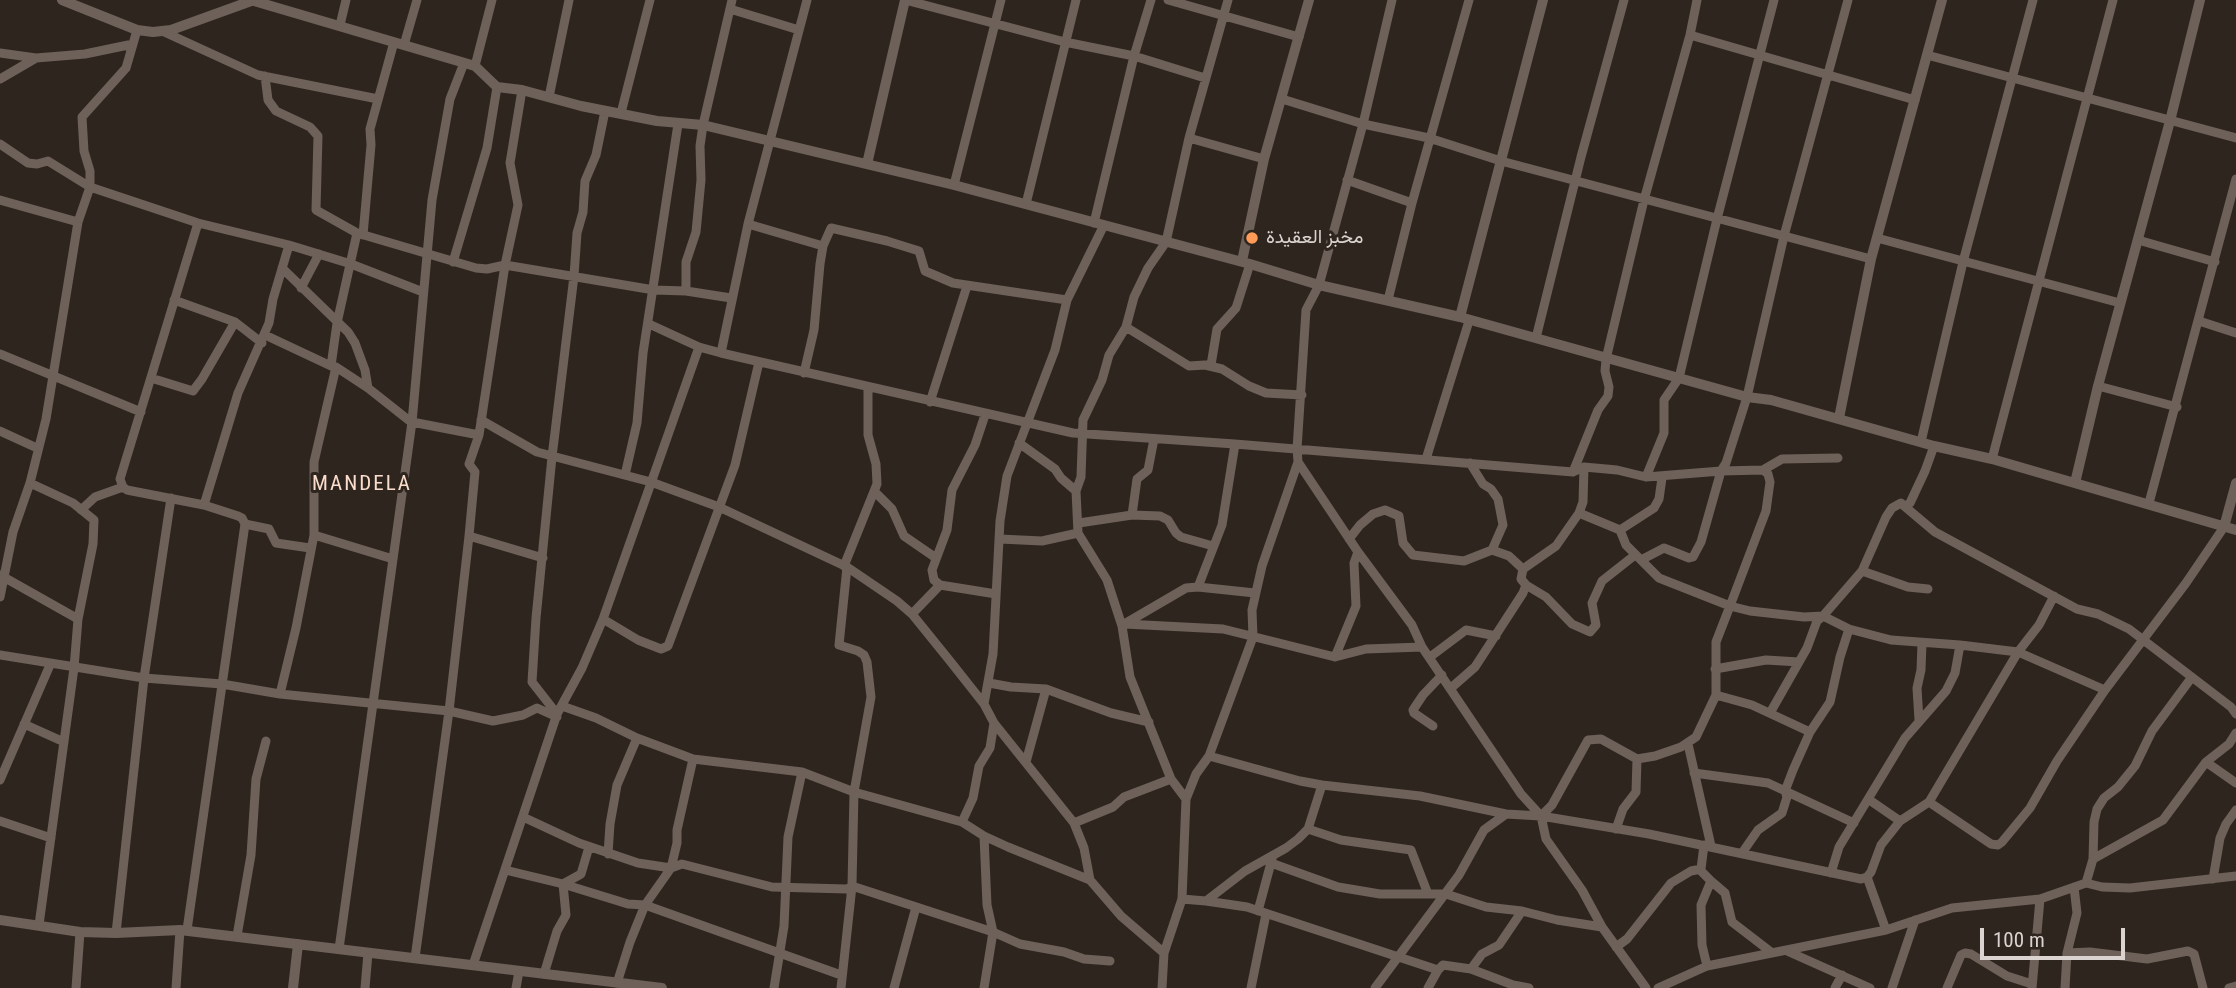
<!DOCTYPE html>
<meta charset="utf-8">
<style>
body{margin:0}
#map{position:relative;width:2236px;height:988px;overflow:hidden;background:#2f251f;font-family:"Roboto Condensed",sans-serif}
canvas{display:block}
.scale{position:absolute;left:1980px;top:928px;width:145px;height:32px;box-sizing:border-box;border:4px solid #dad3cf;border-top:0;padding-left:9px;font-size:21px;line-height:24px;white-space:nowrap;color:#dad3cf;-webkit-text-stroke:5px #2f251f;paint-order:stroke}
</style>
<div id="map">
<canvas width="2236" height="988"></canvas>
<div class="scale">100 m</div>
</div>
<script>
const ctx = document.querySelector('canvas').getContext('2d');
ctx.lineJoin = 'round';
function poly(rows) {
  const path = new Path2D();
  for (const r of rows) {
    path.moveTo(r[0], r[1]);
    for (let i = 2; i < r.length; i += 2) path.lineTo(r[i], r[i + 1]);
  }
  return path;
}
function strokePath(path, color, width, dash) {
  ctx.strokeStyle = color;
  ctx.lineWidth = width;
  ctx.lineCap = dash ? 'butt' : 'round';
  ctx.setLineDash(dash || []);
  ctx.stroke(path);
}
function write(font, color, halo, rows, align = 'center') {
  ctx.font = font + ' "Roboto Condensed",Vazirmatn,sans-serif';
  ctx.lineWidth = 6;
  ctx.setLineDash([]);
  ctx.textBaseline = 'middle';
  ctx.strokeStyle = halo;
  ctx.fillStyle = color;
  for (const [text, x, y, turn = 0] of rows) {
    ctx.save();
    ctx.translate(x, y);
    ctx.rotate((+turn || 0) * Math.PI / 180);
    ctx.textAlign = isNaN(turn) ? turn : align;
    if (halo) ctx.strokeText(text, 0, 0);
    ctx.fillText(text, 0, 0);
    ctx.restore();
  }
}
const minor = poly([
 [905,0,1065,42,1134,56,1205,78],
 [1168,0,1299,37],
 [730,9,799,30],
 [340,25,346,0],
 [162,31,258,75,378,99],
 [1690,35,1915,100],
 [404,45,417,0],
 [0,53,36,58,85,54,133,44,137,30],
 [1927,55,2236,138],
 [475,66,492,0],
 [265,76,268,100,276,111,310,127,318,136,316,210,357,233,476,268,487,269,505,265,654,290,686,291,731,298],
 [0,79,36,58],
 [549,97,569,0],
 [1282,99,1363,124,1429,138,1501,161,1871,259],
 [621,113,650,0],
 [1189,138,1264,159],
 [0,144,28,163,37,164,48,161,90,187,198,223,289,245,351,264,423,292],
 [1347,180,1412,203],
 [954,185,1001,0],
 [0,200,78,222],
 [1026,204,1076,0],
 [1094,223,1134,56,1151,0],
 [748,224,823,246],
 [363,235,371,145,370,129,394,42],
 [1877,238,2120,303],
 [2138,240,2215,262],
 [453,262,487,148,497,87],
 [282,268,348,332,355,343,365,370,368,388],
 [301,288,319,254],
 [686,291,686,262,696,232,701,180,700,146,703,125,732,0],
 [174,300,235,322,262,343],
 [1388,300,1412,203,1469,0],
 [2199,321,2236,333],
 [649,324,699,347,721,353,1073,433,1235,444,1573,472,1584,467,1617,470,1646,477,1721,471,1726,463,1747,397,1784,236,1848,0],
 [1126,327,1189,366,1205,365,1222,369,1249,386,1266,393,1302,395],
 [265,335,331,366],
 [1536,338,1581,157,1624,0],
 [721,353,748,224,807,0],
 [0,354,141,412],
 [1211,365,1217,329,1236,308,1250,264],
 [336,367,368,388,411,422],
 [804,373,814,330,820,264,823,246,831,228,887,241,919,251,925,271,953,283,1067,300],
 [151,378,193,391,202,379,235,322],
 [2098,386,2177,407],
 [930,402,967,286],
 [985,415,975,445,952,490,947,530,932,570,934,580,940,585,996,594],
 [481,420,537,452,651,482,719,507,847,567,897,601,912,614,950,661,984,704,994,723,1074,823,1084,848,1090,880,1121,916,1164,953,1162,988],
 [412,422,479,435],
 [0,431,37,448],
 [1921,442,1963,262,2033,0],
 [1019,443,1055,469,1061,478,1076,491],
 [1426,459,1469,321],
 [1992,459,2113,0],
 [1298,462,1358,552,1412,625,1422,647,1521,794,1541,816,1546,839,1582,890,1602,927,1646,988],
 [1470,463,1483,484,1491,489,1498,499,1503,525,1492,550],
 [1763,470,1782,459,1838,458],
 [1573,472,1598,410,1608,396,1609,387,1605,371,1606,359,1644,200,1690,35,1697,0],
 [625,475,637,423,643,353,678,124],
 [1646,477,1664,433,1664,400,1679,378,1717,219,1774,0],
 [30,483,73,503,94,520,93,544,78,619,74,668,39,925],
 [875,492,892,509,904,536,936,558],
 [2149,503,2236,179],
 [204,505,238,393,269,323,273,299,289,245],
 [1903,505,1935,532,2077,609,2098,614,2129,629,2231,707,2236,714],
 [81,510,95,497,123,487],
 [1579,513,1620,530,1626,545,1659,578,1730,606,1766,511,1770,482,1768,474,1763,470,1721,471,1701,542,1693,557,1689,558,1664,548,1641,560],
 [1132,515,1137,479,1148,470,1154,439],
 [1079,523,1132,515,1160,516,1168,520,1176,533,1181,537,1213,546],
 [245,524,269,529,276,543,310,548],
 [1620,530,1654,508,1659,499,1662,478],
 [314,535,393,559],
 [469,536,543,558],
 [1000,539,1042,541,1078,533],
 [1349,539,1360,525,1373,514,1385,510,1399,516,1403,543,1413,555,1464,561,1492,550,1509,556,1523,569],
 [844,566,877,484,876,464,868,435,868,388],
 [1862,571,1908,587,1928,589],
 [0,575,78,619],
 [1526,585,1546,597,1572,624,1590,632,1596,625,1592,603,1602,581,1635,555],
 [1198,587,1255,593],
 [0,597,13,532,30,483,46,419,78,222,90,187,90,171,84,151,82,117,126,68,133,44],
 [912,614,940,585],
 [603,619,638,640,661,649,668,646,735,465,759,362],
 [1126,623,1186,588,1198,587,1222,525,1235,444],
 [1125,624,1223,629,1335,657,1366,649,1422,647],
 [0,655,144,678,222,684,280,694,449,711,493,721,523,715,537,708,557,717],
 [1335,657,1356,606,1354,563,1358,552],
 [1430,657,1466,630,1496,636],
 [1715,669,1766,660,1799,662],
 [989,683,1011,687,1046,689,1111,713,1149,722],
 [1451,688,1475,667,1523,593,1526,585,1521,579,1523,569,1556,546,1579,513,1583,502,1584,467],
 [280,694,296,628,314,535,314,462,336,367,331,366,337,323,357,233],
 [1716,695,1752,705,1810,732],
 [984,704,993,654,1000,521,1007,476,1055,350,1067,300,1104,225],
 [562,706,596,718,637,738,693,759,802,772,854,792,962,822,984,836,1008,847,1090,880],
 [1770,713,1807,648,1817,621,1823,616,1849,629,1891,640,1960,645,2018,652,2039,625,2054,596],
 [557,714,532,682,536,618,552,457,574,276,577,233,583,212,585,181,596,155,605,111],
 [1919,720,1917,688,1921,670,1922,643],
 [24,724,64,742],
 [1433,726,1414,713,1413,710,1423,695,1442,675],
 [1688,744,1711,846],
 [1209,756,1300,781,1322,785],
 [1026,762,1046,689],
 [2206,762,2236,783],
 [1694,773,1768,783,1854,823],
 [0,780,50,665],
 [1186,799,1171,779,1130,677,1122,626,1107,580,1078,533,1076,491,1081,477,1083,420,1102,380,1109,355,1126,327,1134,297,1148,268,1166,242,1189,138,1228,0],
 [1868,799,1900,821],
 [1929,802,1991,844,1998,845,2002,842,2030,808,2057,761,2105,690,2186,583,2224,527],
 [1541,816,1552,805,1588,740,1601,739,1637,759,1655,756,1681,747,1696,737,1716,695,1716,642,1730,606,1750,611,1804,617,1823,616,1862,571,1886,517,1892,508,1901,503,1905,506,1910,503,1925,471,1934,446],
 [523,817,579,843,638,863,671,868,682,864,772,887,847,889,852,886,993,932,1020,944,1064,952,1084,959,1110,961],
 [0,821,51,838],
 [962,822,973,798,979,766,990,748,994,723],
 [1074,823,1113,807,1124,797,1171,779],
 [1308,829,1341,840,1411,850,1428,894],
 [1616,829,1623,809,1636,792,1637,759],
 [1742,853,1758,830,1782,813,1787,797,1785,791,1793,770,1810,732,1830,702,1840,657,1849,629],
 [608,854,610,824,617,785,637,738],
 [2093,859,2163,820,2206,762,2229,744,2236,733],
 [1271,863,1338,887,1380,894,1446,894,1486,907,1522,911,1557,920,1602,927],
 [505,870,563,884,628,904,645,905,841,975],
 [1700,870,1711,881,1701,905,1702,945,1707,966],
 [1831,873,1839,847,1905,738,1946,691,1955,673,1960,645],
 [1867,877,1886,930],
 [2213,879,2220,838,2226,824,2236,810],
 [1711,881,1725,893,1732,922,1771,952],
 [2086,883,2093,859,2094,822,2097,809,2104,798,2118,787,2135,766,2152,731,2192,677],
 [1182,899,1206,901,1245,871,1286,848,1298,839,1308,829,1322,785,1420,796,1506,814,1541,816,1649,834,1861,879,1867,877,1871,872,1881,845,1900,821,1929,802,2018,652,2105,690],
 [1206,901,1247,907,1438,970],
 [1258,911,1272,859],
 [187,930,245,524,242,518,238,516,204,505,127,490,123,487,120,479,198,223],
 [116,933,144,678,171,498],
 [237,936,251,855,256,779,266,741],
 [1616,947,1627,939,1671,883,1691,871,1701,869,1704,845],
 [339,949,412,422,432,200,450,99,464,63],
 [1787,951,1870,988],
 [1164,953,1182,899,1186,799,1196,774,1209,756,1253,637,1252,610,1262,566,1298,462,1297,449,1306,310,1319,285,1363,124,1392,0],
 [2067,953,2090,952,2147,959,2188,951,2194,954,2203,988],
 [415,958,449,711,469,536,475,472,469,464,479,435,505,265,518,205,510,163,522,90],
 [473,965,557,714,582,668,603,619,699,347],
 [1471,969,1513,985,1529,988],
 [544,974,557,931,566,915,563,884,581,874,589,847],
 [617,983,630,942,645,905,671,868,677,843,677,830,693,759],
 [76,988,80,932],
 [176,988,180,930],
 [365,988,368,953],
 [516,988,519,971],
 [774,988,784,926,788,837,802,772],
 [841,988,852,886,854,792,871,697,867,662,864,655,858,651,839,645,847,567],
 [894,988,916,907],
 [984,988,993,932,987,905,984,836],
 [1251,988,1266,914],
 [1375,988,1459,875,1484,830,1506,814],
 [1428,988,1438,970,1443,965,1471,969,1482,954,1499,945,1522,911],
 [1658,988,1707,966,1886,930,1952,908,2040,899,2086,883,2102,887,2130,888,2236,876],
 [1835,988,1842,975],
 [1892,988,1915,920],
 [1947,988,1961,955,1965,953,1971,954,2007,976,2032,984],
 [2032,988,2040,899],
 [2065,988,2067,953,2077,913,2074,887],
 [2229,988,2236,986]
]);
const tertiary = poly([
 [62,0,137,30,153,32,171,30,254,0],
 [254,1,475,66,497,87,522,90,581,106,657,121,703,125,954,185,1250,264,1319,285,1460,317,1747,397,1771,400,1934,446,1992,459,2236,530],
 [867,164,905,0],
 [1242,261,1264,159,1309,0],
 [1460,317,1543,0],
 [1839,418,1871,259,1942,0],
 [2075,483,2098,386,2170,121,2200,0],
 [2224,527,2236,483],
 [0,920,80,932,116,933,180,930,662,988],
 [293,988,298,944]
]);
const markers = [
 [1252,238,7,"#ff9b59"]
];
const poiNames = [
 ["مخبز العقيدة",1266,238]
];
const neighbourhoodNames = [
 ["MANDELA",362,485]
];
strokePath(minor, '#6d615a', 9);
strokePath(tertiary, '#6d615a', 10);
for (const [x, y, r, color] of markers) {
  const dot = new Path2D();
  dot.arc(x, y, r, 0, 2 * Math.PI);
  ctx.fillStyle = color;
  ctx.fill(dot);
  strokePath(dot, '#2f251f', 2.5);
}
write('19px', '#dad3cf', '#2f251f', poiNames, 'left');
ctx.letterSpacing = '2px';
write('21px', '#faddcc', '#2f251f', neighbourhoodNames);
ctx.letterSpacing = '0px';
</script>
